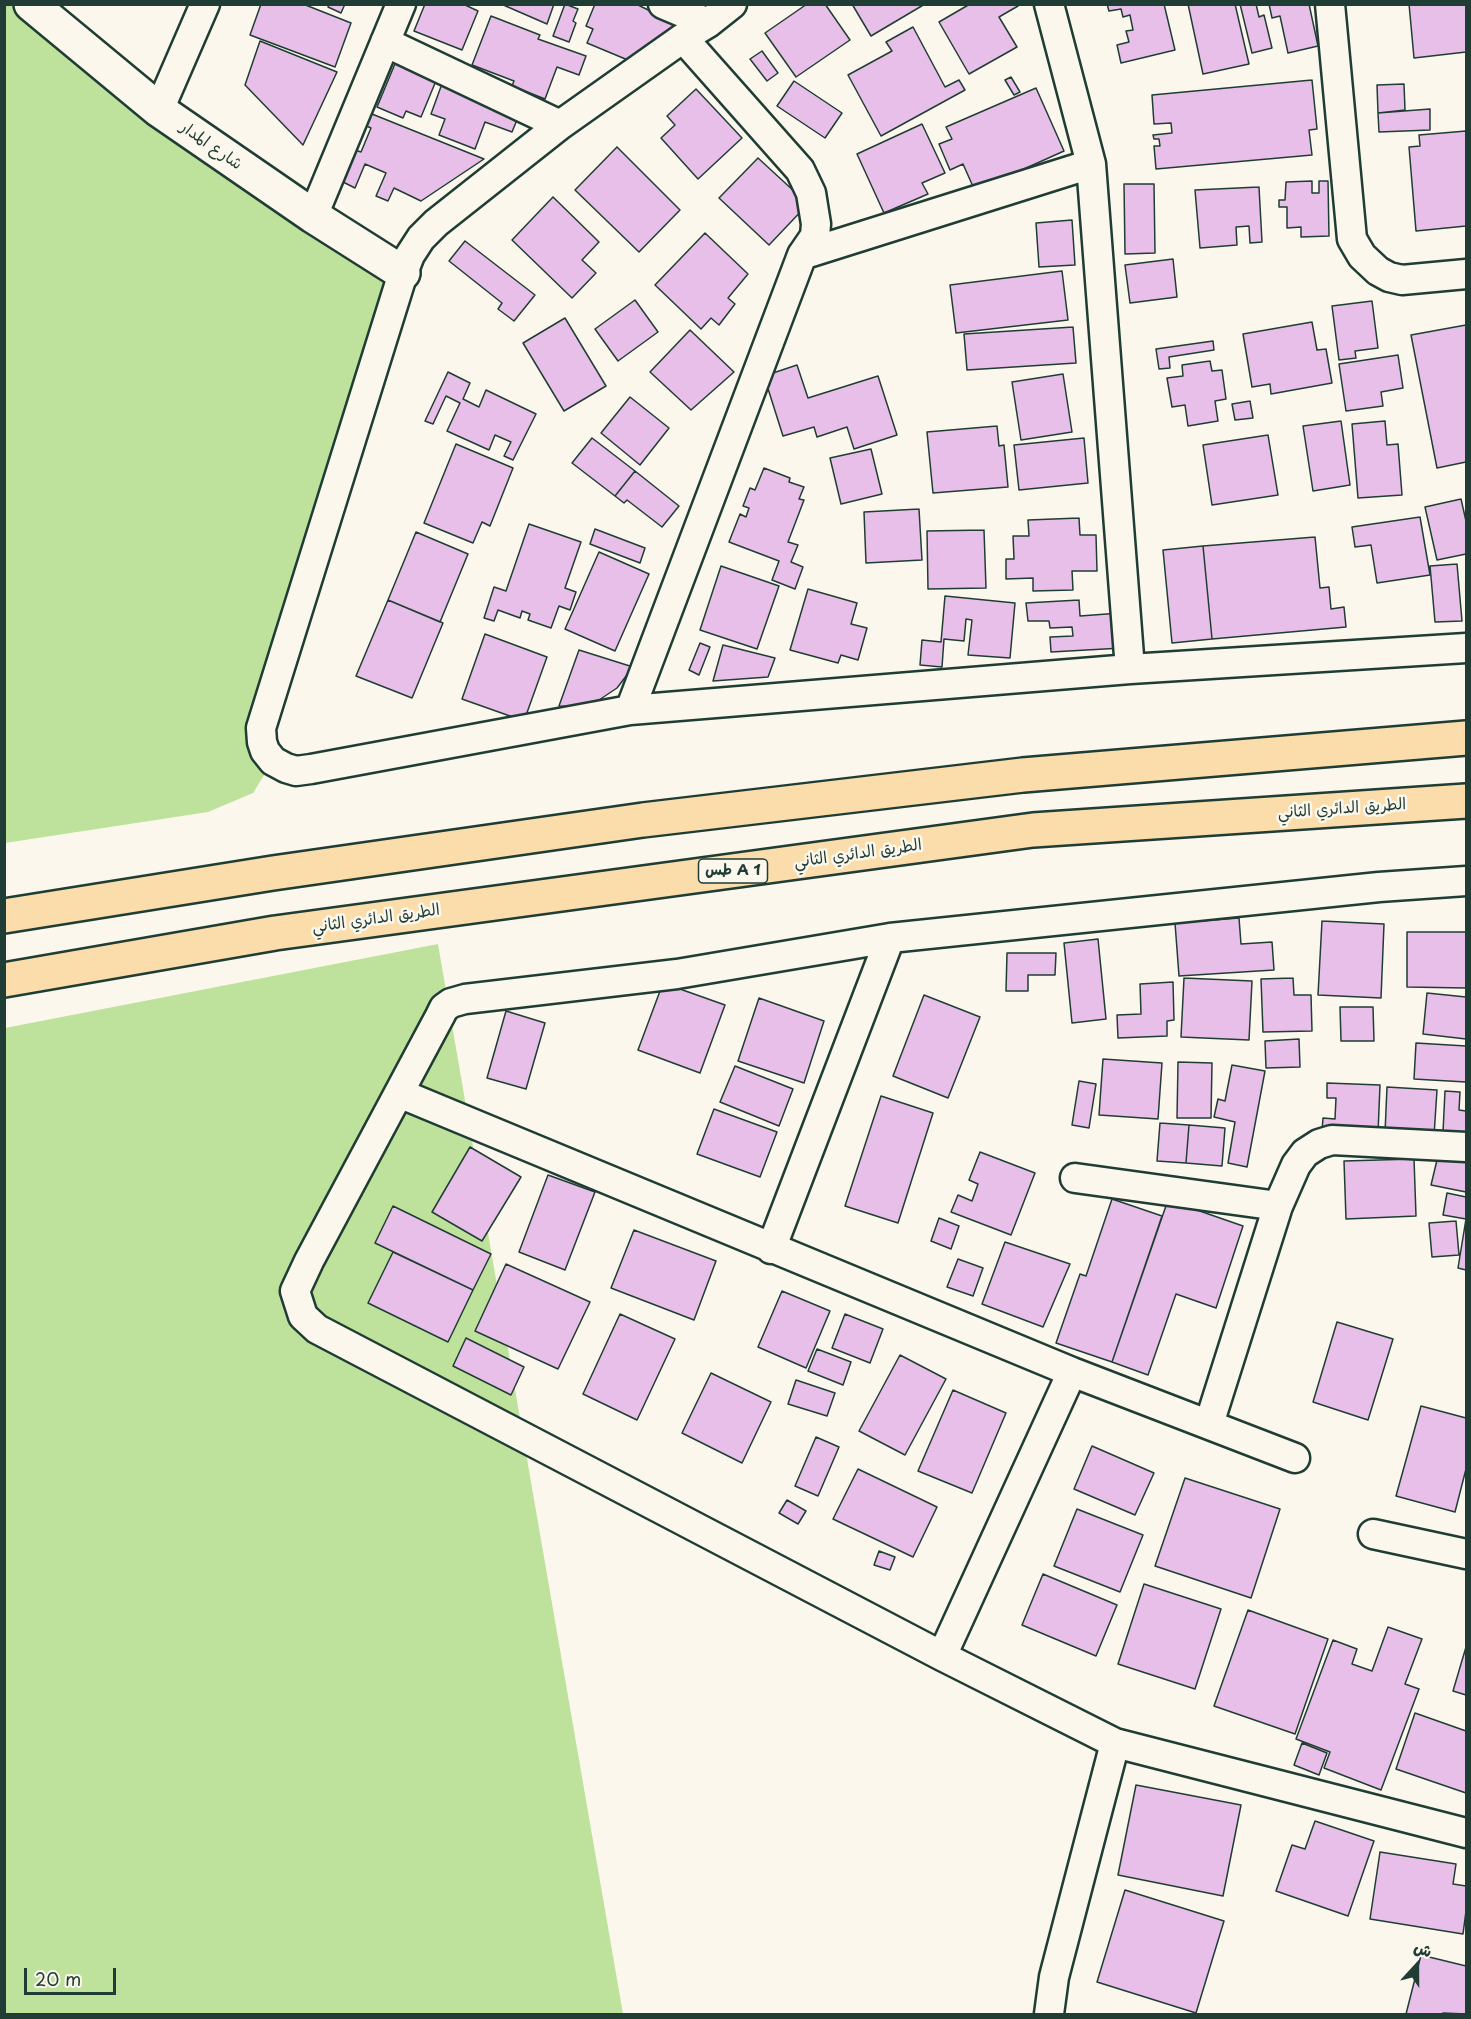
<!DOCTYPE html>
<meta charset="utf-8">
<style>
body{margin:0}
#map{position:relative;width:1471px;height:2019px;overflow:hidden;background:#fbf7ec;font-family:"Playpen Sans","Playpen Sans Arabic",sans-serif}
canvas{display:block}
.frame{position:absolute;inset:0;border:6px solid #1f3d34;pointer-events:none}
.north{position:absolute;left:1387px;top:1935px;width:60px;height:60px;-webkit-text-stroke:4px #fbf7ec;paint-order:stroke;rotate:21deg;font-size:16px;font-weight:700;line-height:24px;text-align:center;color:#1f3d34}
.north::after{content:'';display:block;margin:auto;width:21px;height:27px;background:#1f3d34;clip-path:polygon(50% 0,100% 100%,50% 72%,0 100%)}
.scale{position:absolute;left:24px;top:1968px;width:92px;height:27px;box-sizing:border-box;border:3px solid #1f3d34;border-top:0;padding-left:8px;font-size:18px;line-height:21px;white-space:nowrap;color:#1f3d34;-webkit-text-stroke:4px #fbf7ec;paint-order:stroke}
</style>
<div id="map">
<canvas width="1471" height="2019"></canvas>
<div class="frame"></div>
<div class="north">ش</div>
<div class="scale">20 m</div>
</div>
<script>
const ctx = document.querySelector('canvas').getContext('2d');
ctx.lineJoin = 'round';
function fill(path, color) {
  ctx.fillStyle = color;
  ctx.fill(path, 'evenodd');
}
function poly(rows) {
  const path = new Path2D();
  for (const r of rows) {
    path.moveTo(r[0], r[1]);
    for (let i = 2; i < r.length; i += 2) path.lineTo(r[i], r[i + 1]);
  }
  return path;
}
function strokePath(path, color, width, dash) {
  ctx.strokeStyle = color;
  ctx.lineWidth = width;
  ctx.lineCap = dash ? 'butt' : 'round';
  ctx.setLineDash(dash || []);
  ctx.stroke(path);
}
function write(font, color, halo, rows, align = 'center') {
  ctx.font = font + ' "Playpen Sans","Playpen Sans Arabic",sans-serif';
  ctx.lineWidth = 5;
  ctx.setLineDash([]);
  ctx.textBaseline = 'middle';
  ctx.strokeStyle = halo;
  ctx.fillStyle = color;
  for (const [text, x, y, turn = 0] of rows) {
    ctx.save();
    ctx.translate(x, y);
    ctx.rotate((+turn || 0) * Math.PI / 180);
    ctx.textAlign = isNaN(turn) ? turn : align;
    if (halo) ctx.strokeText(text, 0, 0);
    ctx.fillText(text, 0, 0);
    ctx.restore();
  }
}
const green = poly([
 [31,4,403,273,261,728,273,761,253,793,208,812,5,843,4,5],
 [438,944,623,2014,5,2014,5,1028]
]);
const building = poly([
 [261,4,303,4,351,23,335,67,250,35,261,4],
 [329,4,345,4,341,13,328,7,329,4],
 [425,4,463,4,478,11,462,50,414,31,425,4],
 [501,4,554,4,547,24,501,4],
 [565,4,578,9,573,21,576,23,569,42,553,36,565,4],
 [595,4,636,4,681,26,635,63,587,43,593,29,586,26,595,4],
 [807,4,825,4,850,40,796,77,765,33,807,4],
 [852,4,925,4,871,36,852,4],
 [970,4,1017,4,1018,6,999,17,1017,47,969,74,939,22,970,4],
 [1107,4,1164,4,1175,50,1121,63,1117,45,1129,42,1126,31,1133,30,1130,15,1123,17,1121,9,1109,11,1107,4],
 [1188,4,1235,4,1249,64,1203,74,1188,4],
 [1240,4,1256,4,1259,17,1264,15,1272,48,1252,53,1240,4],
 [1269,4,1309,4,1318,46,1288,53,1280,16,1272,18,1269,4],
 [1409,4,1466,4,1466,52,1414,58,1409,4],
 [491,16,540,35,538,39,586,56,579,75,557,67,545,99,512,86,514,81,472,65,491,16],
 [913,27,945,87,959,80,965,90,881,136,848,75,892,51,886,42,913,27],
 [260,41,337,72,303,145,245,85,260,41],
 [762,51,778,73,767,81,750,59,762,51],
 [397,59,438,76,421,117,406,111,403,118,377,107,397,59],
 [1011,77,1020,92,1014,95,1005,80,1011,77],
 [1312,80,1317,129,1309,130,1312,155,1156,169,1154,146,1160,146,1159,139,1154,139,1153,135,1172,133,1171,123,1154,124,1152,95,1312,80],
 [443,81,521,110,512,132,485,122,475,149,439,135,445,119,431,114,443,81],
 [794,81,842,113,825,138,777,106,794,81],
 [1404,84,1405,110,1378,113,1377,85,1404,84],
 [1036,88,1064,151,975,191,963,164,950,170,939,144,952,139,946,127,1036,88],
 [696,89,742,138,698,179,661,138,675,125,667,116,696,89],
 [1430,109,1430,130,1379,132,1378,113,1430,109],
 [367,112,484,159,421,201,394,188,388,201,376,196,386,173,365,164,355,188,341,181,355,150,361,152,371,128,362,124,367,112],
 [922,124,945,173,922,183,928,194,884,213,857,154,922,124],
 [1466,131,1466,226,1416,231,1409,147,1420,146,1419,135,1466,131],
 [617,147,680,210,639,252,575,190,617,147],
 [758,158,808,204,769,245,719,198,758,158],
 [1312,181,1312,193,1319,193,1319,181,1328,181,1329,236,1301,237,1301,227,1287,228,1287,207,1279,207,1279,200,1285,200,1286,182,1312,181],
 [1124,184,1154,184,1155,253,1125,254,1124,184],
 [1259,187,1262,242,1250,243,1249,226,1236,227,1237,245,1200,248,1195,190,1259,187],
 [553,197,599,242,582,260,596,273,572,298,512,240,553,197],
 [1072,220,1075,265,1039,267,1036,223,1072,220],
 [705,233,748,274,728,298,735,304,719,325,711,318,701,329,655,285,705,233],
 [465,241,535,295,514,321,498,309,502,303,449,261,465,241],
 [1173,259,1177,297,1130,303,1125,265,1173,259],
 [1062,271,1068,320,956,333,950,285,1062,271],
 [635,300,658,332,618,361,595,329,635,300],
 [1372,301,1378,348,1355,351,1356,358,1339,360,1332,306,1372,301],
 [565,318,606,386,564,411,523,343,565,318],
 [1312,322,1317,350,1326,349,1332,383,1271,394,1270,384,1252,387,1243,334,1312,322],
 [1466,325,1466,462,1437,468,1411,335,1466,325],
 [1073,327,1076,363,967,370,964,334,1073,327],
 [690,330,734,372,691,410,650,372,690,330],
 [1213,341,1214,350,1169,357,1170,368,1159,369,1156,349,1213,341],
 [1398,355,1403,388,1381,392,1383,406,1346,411,1339,364,1398,355],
 [1210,361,1212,371,1222,370,1226,399,1215,401,1218,421,1188,426,1185,405,1172,407,1167,378,1183,376,1182,365,1210,361],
 [797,365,808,398,878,376,897,435,854,449,847,427,817,437,814,427,783,436,764,376,797,365],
 [448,372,470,383,463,399,479,407,486,390,536,414,513,460,504,456,511,442,495,435,489,450,447,431,460,403,446,396,433,424,425,421,448,372],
 [1063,374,1072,432,1021,440,1012,382,1063,374],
 [630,397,669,428,640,465,601,433,630,397],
 [1250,401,1253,418,1235,420,1232,404,1250,401],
 [1341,421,1350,485,1313,491,1303,426,1341,421],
 [1385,421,1387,445,1398,444,1402,495,1358,498,1352,424,1385,421],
 [997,426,999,446,1004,445,1008,487,933,493,927,432,997,426],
 [1268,435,1278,495,1212,505,1203,445,1268,435],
 [592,438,635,471,615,496,572,463,592,438],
 [1084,438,1088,483,1019,490,1014,445,1084,438],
 [456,444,513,468,490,526,482,522,473,543,424,523,456,444],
 [871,449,882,494,841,504,830,458,871,449],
 [764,468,790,478,789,482,804,487,799,499,804,500,788,542,798,545,791,562,803,567,795,589,772,580,779,561,729,542,740,514,746,517,749,508,743,506,750,488,755,490,764,468],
 [635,471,679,506,662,527,627,500,624,503,615,496,635,471],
 [1461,499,1466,521,1466,554,1437,560,1425,507,1461,499],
 [919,509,922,560,866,563,864,512,919,509],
 [1420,517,1430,575,1377,583,1371,545,1355,547,1352,527,1420,517],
 [1079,518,1080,535,1096,535,1097,571,1072,571,1073,590,1033,591,1033,578,1006,579,1006,559,1014,559,1013,536,1029,536,1028,520,1079,518],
 [529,524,581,542,565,588,576,592,570,610,559,606,551,628,528,620,530,614,522,611,520,618,498,610,494,621,484,618,494,587,506,591,529,524],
 [595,529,645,548,640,563,590,544,595,529],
 [984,530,986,588,928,589,927,531,984,530],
 [416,532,468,554,440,622,388,600,416,532],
 [1315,537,1320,588,1329,587,1331,609,1344,607,1346,627,1212,639,1203,546,1315,537],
 [1203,546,1212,639,1172,643,1163,550,1203,546],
 [599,552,649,574,615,651,565,629,599,552],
 [1457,564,1462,621,1435,622,1430,566,1457,564],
 [721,566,779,586,757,649,700,630,721,566],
 [808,589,857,603,851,624,867,628,858,660,841,655,838,663,790,650,808,589],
 [945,596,1015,603,1010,658,968,655,972,620,966,619,964,641,944,639,942,667,920,665,922,640,941,642,945,596],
 [388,600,443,623,412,698,356,676,388,600],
 [1079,600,1080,616,1120,613,1122,648,1051,652,1050,637,1073,636,1072,627,1050,628,1049,621,1028,621,1026,603,1079,600],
 [485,634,547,657,524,721,462,699,485,634],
 [700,643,710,647,699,675,689,670,700,643],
 [723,645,775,658,768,677,713,681,723,645],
 [579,650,633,667,617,688,599,700,580,707,559,706,579,650],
 [1239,918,1241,944,1272,942,1274,970,1179,976,1175,923,1239,918],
 [1322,921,1384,924,1381,998,1318,995,1322,921],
 [1407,932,1466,932,1466,988,1407,987,1407,932],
 [1098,939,1106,1019,1072,1023,1064,943,1098,939],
 [1007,953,1056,953,1055,975,1028,975,1028,991,1006,991,1007,953],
 [1184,978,1252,981,1249,1040,1181,1037,1184,978],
 [1293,978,1294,995,1311,995,1312,1031,1263,1032,1261,979,1293,978],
 [1173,982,1174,1020,1167,1021,1167,1036,1118,1038,1117,1015,1141,1014,1140,984,1173,982],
 [663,983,725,1005,700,1073,638,1050,663,983],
 [1427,993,1466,997,1466,1039,1423,1034,1427,993],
 [924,995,980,1017,948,1098,893,1076,924,995],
 [759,998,824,1021,804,1083,738,1061,759,998],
 [1340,1007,1373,1007,1374,1041,1341,1041,1340,1007],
 [506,1011,545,1023,526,1089,487,1078,506,1011],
 [1299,1039,1300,1067,1266,1068,1265,1041,1299,1039],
 [1416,1043,1466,1046,1466,1082,1414,1079,1416,1043],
 [1103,1059,1162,1063,1158,1119,1099,1115,1103,1059],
 [1178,1062,1212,1063,1211,1118,1177,1118,1178,1062],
 [1232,1065,1265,1071,1247,1167,1228,1163,1235,1122,1214,1117,1218,1099,1225,1101,1232,1065],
 [735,1066,793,1089,779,1126,720,1102,735,1066],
 [1079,1081,1096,1084,1089,1128,1072,1125,1079,1081],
 [1327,1083,1380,1085,1378,1133,1322,1131,1323,1118,1335,1119,1336,1098,1327,1098,1327,1083],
 [1387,1087,1437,1090,1434,1136,1385,1133,1387,1087],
 [1445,1091,1460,1092,1459,1110,1466,1111,1466,1133,1443,1132,1445,1091],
 [881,1096,933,1113,898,1223,845,1206,881,1096],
 [714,1109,777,1132,760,1177,697,1154,714,1109],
 [1160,1123,1189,1125,1186,1163,1157,1161,1160,1123],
 [1189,1125,1225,1128,1222,1166,1186,1163,1189,1125],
 [470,1147,521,1177,482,1241,432,1212,470,1147],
 [980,1152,1035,1173,1011,1235,951,1212,958,1195,972,1201,978,1184,969,1180,980,1152],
 [1438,1156,1466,1161,1466,1192,1431,1185,1438,1156],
 [1414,1159,1416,1216,1346,1219,1344,1161,1414,1159],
 [548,1175,595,1192,565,1270,519,1252,548,1175],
 [1447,1193,1466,1197,1466,1270,1458,1268,1466,1219,1443,1215,1447,1193],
 [1112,1199,1162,1216,1112,1362,1056,1343,1080,1274,1086,1276,1112,1199],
 [1168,1200,1243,1226,1216,1308,1176,1294,1148,1375,1112,1362,1168,1200],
 [393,1206,491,1254,473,1290,375,1243,393,1206],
 [939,1218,959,1226,951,1249,931,1241,939,1218],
 [1456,1221,1459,1255,1432,1257,1429,1223,1456,1221],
 [634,1230,716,1261,694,1320,611,1288,634,1230],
 [1005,1242,1070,1264,1043,1327,982,1304,1005,1242],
 [393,1252,473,1290,448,1342,368,1303,393,1252],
 [958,1259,983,1268,973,1296,947,1287,958,1259],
 [506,1264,590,1302,558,1369,475,1331,506,1264],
 [782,1291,830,1311,806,1368,758,1347,782,1291],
 [620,1314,675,1339,637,1420,583,1394,620,1314],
 [845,1314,883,1329,870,1363,832,1348,845,1314],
 [1337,1322,1393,1339,1368,1420,1313,1402,1337,1322],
 [466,1338,524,1367,511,1395,453,1366,466,1338],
 [817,1349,851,1362,843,1385,808,1371,817,1349],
 [900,1355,946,1379,905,1455,859,1431,900,1355],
 [711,1373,771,1402,742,1463,682,1433,711,1373],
 [796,1380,835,1393,827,1416,788,1404,796,1380],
 [953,1390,1006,1413,972,1493,918,1471,953,1390],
 [1421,1406,1466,1418,1466,1469,1455,1512,1396,1496,1421,1406],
 [816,1437,839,1447,818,1496,795,1486,816,1437],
 [1092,1446,1154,1473,1135,1515,1074,1489,1092,1446],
 [858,1469,937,1507,913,1557,833,1519,858,1469],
 [1185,1478,1280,1509,1251,1598,1155,1566,1185,1478],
 [787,1500,806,1511,798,1524,779,1513,787,1500],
 [1077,1509,1143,1535,1120,1592,1054,1566,1077,1509],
 [879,1551,895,1557,890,1570,874,1565,879,1551],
 [1043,1574,1117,1605,1096,1656,1022,1625,1043,1574],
 [1144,1584,1221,1609,1195,1689,1118,1664,1144,1584],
 [1248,1610,1328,1639,1295,1734,1214,1706,1248,1610],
 [1388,1627,1422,1639,1405,1684,1419,1689,1381,1790,1324,1768,1330,1752,1296,1739,1333,1640,1357,1649,1352,1664,1372,1671,1388,1627],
 [1466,1647,1466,1695,1453,1691,1466,1647],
 [1415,1713,1466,1731,1466,1793,1396,1769,1415,1713],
 [1302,1743,1327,1753,1319,1775,1294,1765,1302,1743],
 [1136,1785,1241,1805,1223,1896,1118,1875,1136,1785],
 [1315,1821,1374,1841,1348,1916,1276,1891,1292,1845,1305,1849,1315,1821],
 [1380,1852,1456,1864,1453,1884,1466,1886,1466,1911,1463,1934,1370,1919,1380,1852],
 [1125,1890,1224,1921,1196,2013,1097,1982,1125,1890],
 [1421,1955,1466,1966,1466,2014,1443,2013,1442,2014,1406,2014,1421,1955]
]);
const street = poly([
 [663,4,708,23],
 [732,4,708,23,683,38,560,125,436,223,421,238,410,255,403,273,261,728,262,742,265,751,273,761,286,768,296,771,311,769,630,710,1130,669,1466,648],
 [1049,4,1091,164,1130,669],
 [1330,4,1352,239,1362,256,1378,271,1389,277,1402,280,1466,274],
 [385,42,560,125],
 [159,110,205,4],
 [313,216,401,4],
 [802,255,1091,164],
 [630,710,802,255,815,236,816,224,811,193,800,170,683,38],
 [1466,881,1379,887,890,938,677,974,465,999,451,1003,444,1008,440,1016,309,1261,295,1291,303,1316,317,1329,942,1656,1115,1743,1466,1833],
 [399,1093,1072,1372,1295,1458],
 [1075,1178,1278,1206],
 [771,1249,890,938],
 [1209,1424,1278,1206,1296,1165,1305,1153,1319,1144,1332,1140,1466,1147],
 [1373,1534,1466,1554],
 [942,1656,1072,1372],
 [1049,2014,1054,1977,1115,1743]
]);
const secondary = poly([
 [31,4,159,110,313,216,403,273]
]);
const highway = poly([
 [4,916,273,873,643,820,1023,775,1466,738],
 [4,980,275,933,1033,830,1466,801]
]);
const shields = [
 [733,871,69]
];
const shieldNames = [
 ["طس A 1",733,871]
];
const streetNames = [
 ["شارع المدار",211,146,35],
 ["الطريق الدائري الثاني",1342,809,-4],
 ["الطريق الدائري الثاني",858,854,-8],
 ["الطريق الدائري الثاني",376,919,-8]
];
fill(green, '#bee29c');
fill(building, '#e8bfe8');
strokePath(building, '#1f3d34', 1.5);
strokePath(street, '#1f3d34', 33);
strokePath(secondary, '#1f3d34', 38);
strokePath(highway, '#1f3d34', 38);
strokePath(street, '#fbf7ec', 28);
strokePath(secondary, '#fbf7ec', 33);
strokePath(highway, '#faddab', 33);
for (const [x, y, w] of shields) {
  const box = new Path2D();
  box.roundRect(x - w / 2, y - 12, w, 24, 4.5);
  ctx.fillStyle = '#fbf7ec';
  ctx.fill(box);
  strokePath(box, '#1f3d34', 1.5);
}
write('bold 15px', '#1f3d34', null, shieldNames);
write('16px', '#1f3d34', '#fbf7ec', streetNames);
</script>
